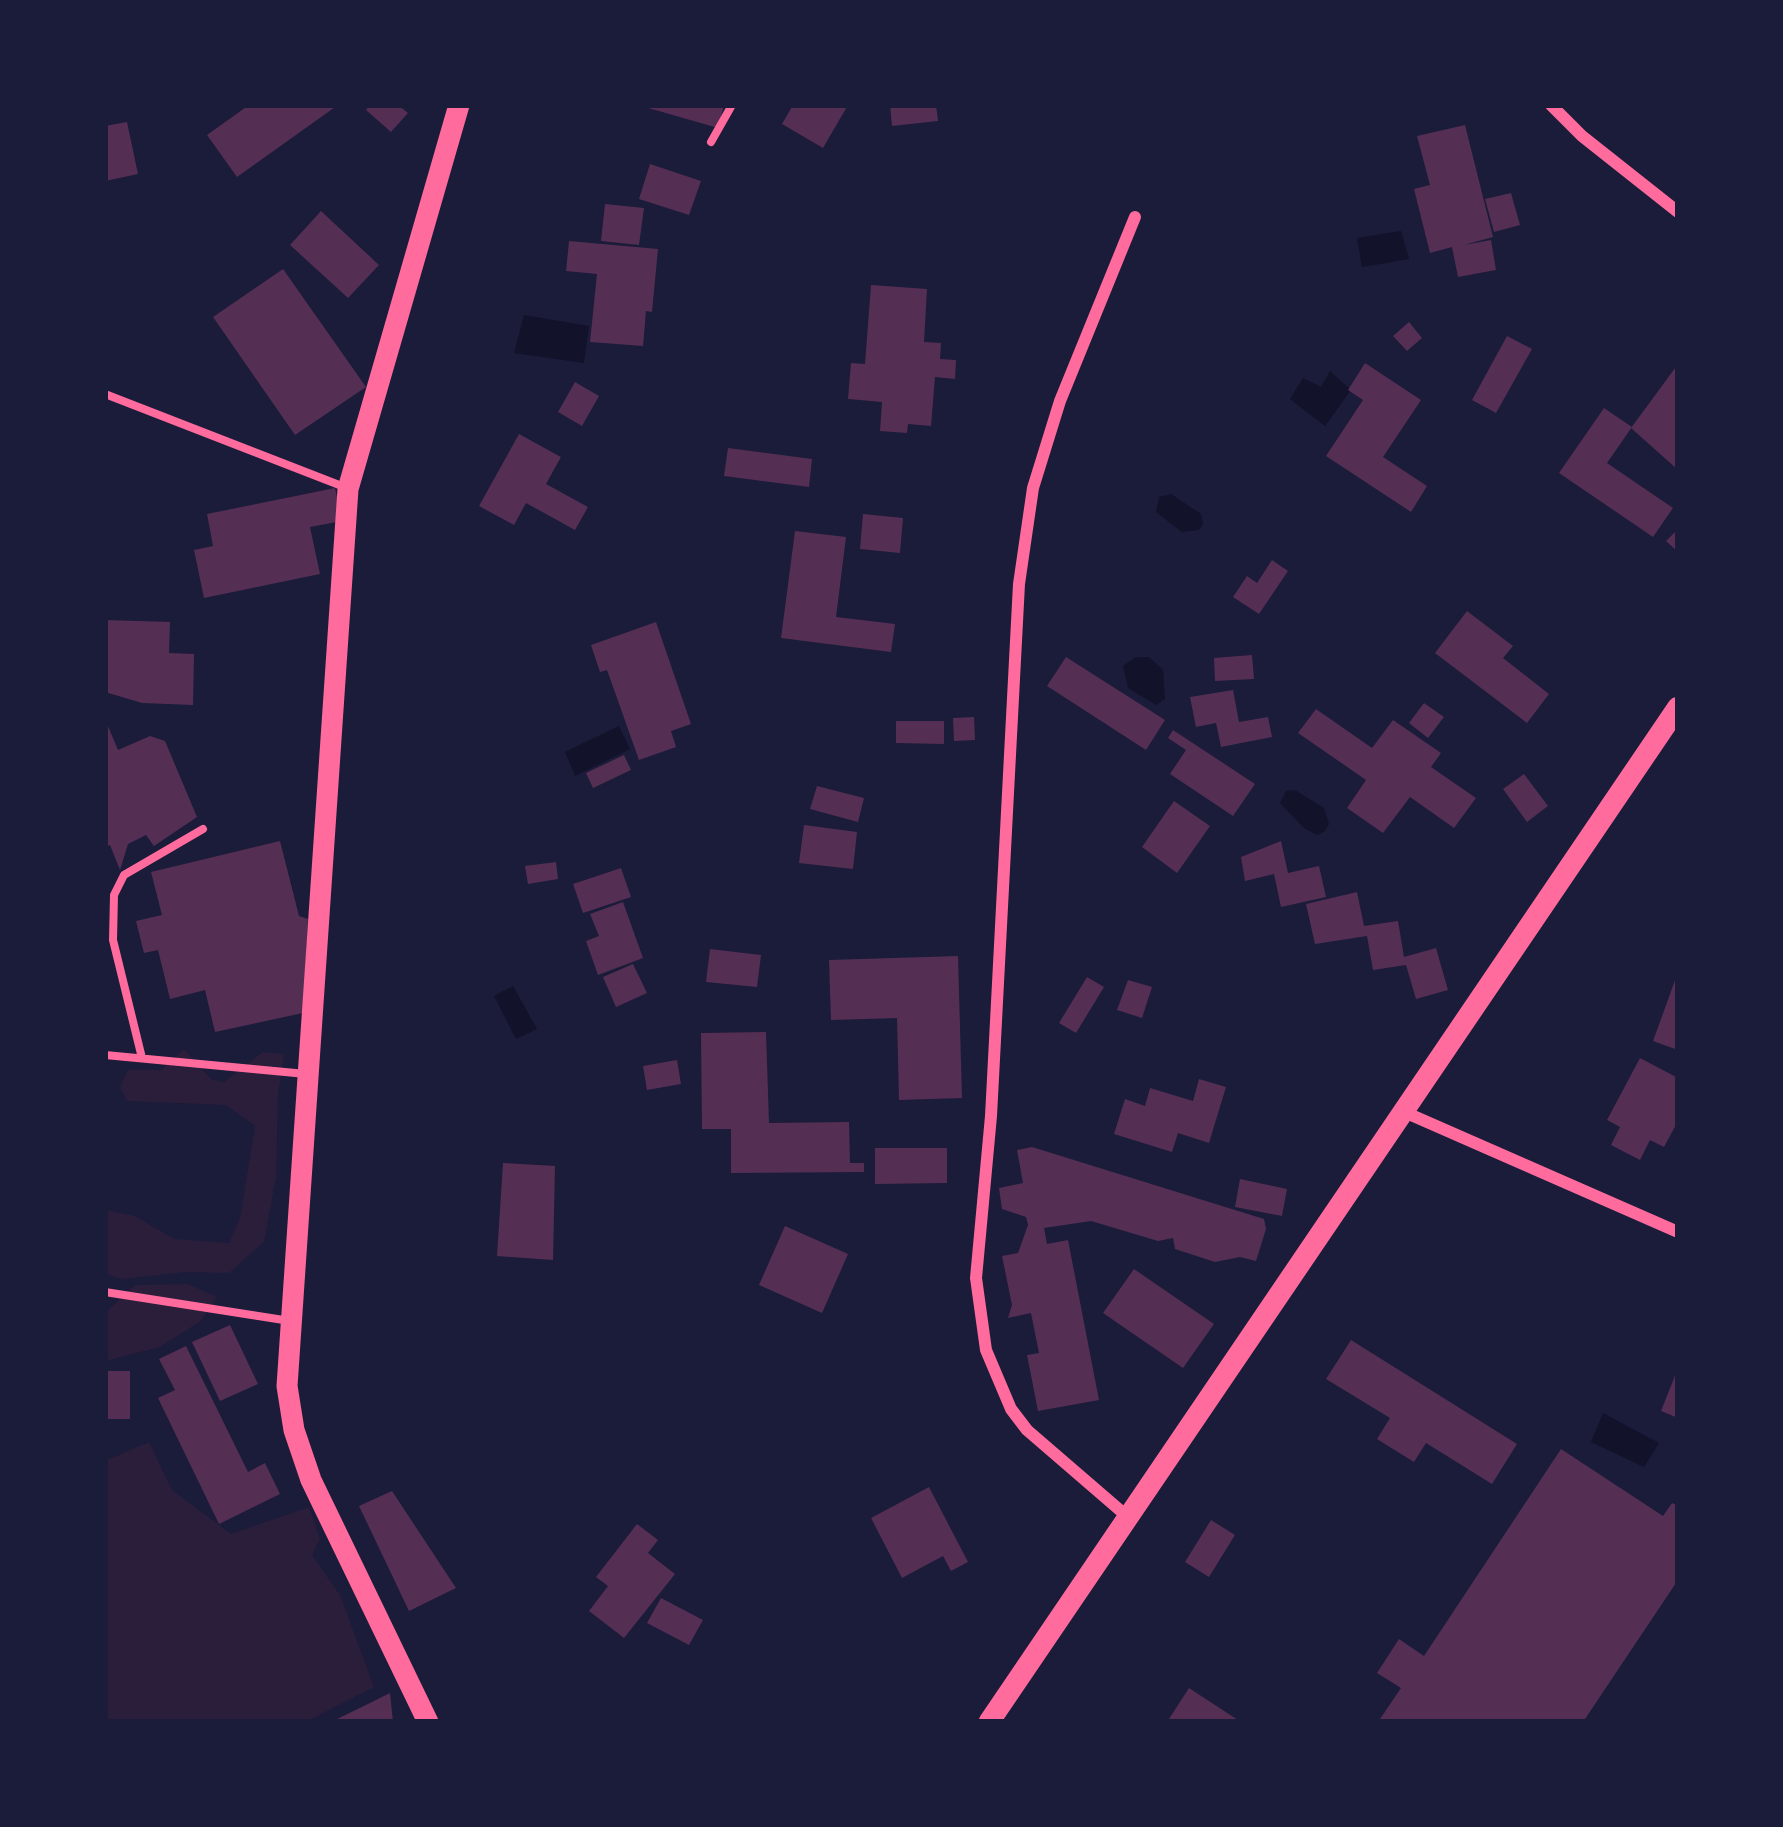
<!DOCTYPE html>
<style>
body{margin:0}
#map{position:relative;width:1783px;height:1827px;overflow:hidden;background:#1b1b3a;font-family:"Roboto Serif",serif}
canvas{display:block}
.frame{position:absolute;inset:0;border:108px solid #1b1b3a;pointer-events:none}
</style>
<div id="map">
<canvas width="1783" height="1827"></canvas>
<div class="frame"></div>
</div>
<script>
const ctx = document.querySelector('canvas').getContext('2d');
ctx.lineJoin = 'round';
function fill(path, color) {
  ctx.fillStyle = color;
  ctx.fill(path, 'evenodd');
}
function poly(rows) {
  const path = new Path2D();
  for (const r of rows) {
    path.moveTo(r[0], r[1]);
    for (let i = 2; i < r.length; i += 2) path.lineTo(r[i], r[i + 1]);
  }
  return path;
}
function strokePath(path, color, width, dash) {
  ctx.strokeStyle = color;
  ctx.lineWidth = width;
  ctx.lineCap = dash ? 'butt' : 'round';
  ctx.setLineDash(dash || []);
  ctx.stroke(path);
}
const green = poly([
 [184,1049,212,1080,224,1082,263,1052,284,1054,278,1094,276,1177,264,1242,229,1273,186,1272,122,1279,105,1274,105,1210,135,1216,174,1239,229,1243,240,1218,255,1126,226,1105,127,1101,120,1088,128,1070,161,1070],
 [188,1284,217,1297,201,1321,160,1347,105,1361,105,1313,135,1285],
 [149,1442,172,1490,231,1534,309,1507,320,1539,312,1555,340,1595,374,1687,306,1722,105,1722,105,1461]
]);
const water = poly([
 [1401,231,1409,259,1362,267,1357,238],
 [524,315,589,326,584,363,514,353],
 [1330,371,1351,390,1325,426,1290,399,1303,378,1321,387],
 [1171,494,1201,514,1203,524,1199,530,1182,532,1156,512,1159,497],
 [1136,657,1149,657,1163,670,1165,699,1156,705,1128,688,1123,666],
 [619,726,630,749,575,776,565,752],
 [1295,790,1324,808,1329,824,1324,832,1317,835,1304,828,1280,803,1286,791],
 [513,986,537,1029,516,1039,494,996],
 [1603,1413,1659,1443,1644,1467,1591,1442]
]);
const building = poly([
 [249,105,338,105,237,177,207,135],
 [370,105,398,105,408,113,391,132,366,110],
 [638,105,724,105,718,128],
 [793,105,848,105,823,148,782,124],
 [890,105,936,105,938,121,892,126],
 [127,122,138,174,105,181,105,126],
 [1465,125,1493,237,1464,245,1491,240,1496,270,1458,277,1452,247,1430,253,1414,189,1430,185,1417,136],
 [650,164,701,181,689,215,639,199],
 [1511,193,1520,225,1494,232,1485,199],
 [605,204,644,208,639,245,601,241],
 [321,211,379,265,348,298,290,245],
 [569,241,658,249,652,312,646,311,643,346,590,342,597,274,566,271],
 [283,269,366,387,295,435,213,317],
 [871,285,927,289,924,342,941,343,940,359,956,360,955,379,935,377,931,426,908,424,907,433,880,431,882,402,848,399,851,363,865,364],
 [1409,322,1422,338,1407,351,1393,336],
 [1507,336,1532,349,1496,413,1472,400],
 [1365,363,1421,400,1383,457,1427,486,1411,512,1326,456,1363,400,1348,390],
 [1678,364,1678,470,1631,428],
 [575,382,599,396,582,426,558,412],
 [1604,408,1632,427,1607,463,1673,508,1653,537,1559,473],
 [519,434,561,457,546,484,588,507,575,530,526,503,514,525,479,506],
 [728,448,812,459,809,487,724,476],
 [335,488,342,521,310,527,320,574,204,598,194,550,213,546,207,514],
 [863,514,903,518,900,553,860,549],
 [1678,529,1678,552,1666,541],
 [795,531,846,537,836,617,895,624,891,652,781,638],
 [1272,560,1288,571,1259,614,1233,597,1247,576,1257,583],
 [1467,611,1513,646,1503,658,1549,694,1527,723,1435,653],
 [105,620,170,622,169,653,194,654,193,705,142,703,105,692],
 [656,622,691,724,671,731,676,747,639,760,607,670,600,672,591,645],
 [1252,655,1254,679,1215,681,1214,658],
 [1066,657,1165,720,1146,750,1047,686],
 [1233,690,1239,722,1268,717,1272,737,1221,747,1216,723,1196,727,1190,697],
 [1424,703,1444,717,1428,738,1409,723],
 [1316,709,1372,748,1393,720,1441,753,1431,767,1476,798,1454,828,1410,797,1383,833,1347,808,1366,780,1298,733],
 [974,717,975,740,954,741,953,718],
 [105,719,118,750,150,736,165,741,197,817,154,846,146,835,128,844,120,870,110,845,105,847],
 [896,721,944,721,944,744,896,743],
 [1173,730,1255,784,1233,816,1170,774,1186,750,1168,738],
 [624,755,631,770,593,788,586,773],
 [1524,774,1548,806,1527,822,1503,789],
 [817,786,864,798,858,822,810,809],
 [1174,801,1210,826,1177,873,1142,847],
 [804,825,857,832,853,869,799,863],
 [280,841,299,916,308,919,303,1013,215,1032,205,990,170,999,158,950,144,953,136,921,162,915,151,872],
 [1281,841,1288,873,1319,866,1326,897,1281,907,1274,874,1245,881,1241,857],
 [556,862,558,879,528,884,525,866],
 [621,868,631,897,583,913,573,884],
 [1357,892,1364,926,1398,921,1404,957,1436,948,1448,990,1416,999,1406,965,1373,970,1367,936,1315,944,1306,904],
 [623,902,643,958,598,975,586,941,599,936,590,914],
 [710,949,761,955,757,987,706,982],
 [958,956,962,1098,899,1100,897,1018,831,1020,829,960],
 [633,964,647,993,616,1007,603,977],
 [1678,972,1678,1050,1653,1041],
 [1087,977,1104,987,1076,1033,1059,1023],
 [1128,980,1152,987,1142,1018,1117,1010],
 [766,1032,769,1123,849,1122,850,1163,864,1163,864,1172,731,1173,731,1129,702,1129,701,1033],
 [1640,1058,1678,1078,1678,1121,1664,1147,1650,1140,1640,1160,1611,1145,1620,1127,1607,1120],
 [677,1060,681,1084,647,1090,643,1066],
 [1199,1079,1226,1087,1209,1143,1178,1133,1172,1152,1114,1134,1125,1099,1145,1106,1150,1088,1193,1101],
 [1032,1147,1264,1219,1266,1229,1256,1261,1240,1257,1215,1262,1175,1249,1173,1238,1158,1241,1091,1221,1044,1228,1047,1244,1068,1240,1099,1400,1038,1411,1027,1355,1039,1353,1031,1313,1008,1318,1012,1305,1002,1256,1018,1253,1028,1225,1026,1217,1002,1209,999,1188,1023,1183,1017,1150],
 [875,1148,947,1148,947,1183,875,1184],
 [503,1163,555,1166,553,1260,497,1256],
 [1240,1179,1287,1189,1282,1216,1235,1207],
 [785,1226,848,1254,822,1313,759,1285],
 [1134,1269,1214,1324,1183,1368,1103,1313],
 [230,1325,258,1384,220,1401,192,1342],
 [1351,1340,1517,1444,1492,1484,1426,1443,1414,1462,1377,1439,1390,1418,1326,1379],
 [186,1346,248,1472,265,1463,280,1494,219,1524,158,1398,175,1390,159,1359],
 [1678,1368,1678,1418,1661,1411],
 [105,1371,130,1371,130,1419,105,1419],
 [1561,1449,1663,1516,1672,1503,1678,1506,1678,1580,1583,1722,1378,1722,1401,1688,1377,1673,1399,1639,1424,1656],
 [929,1487,968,1562,951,1571,943,1556,902,1578,871,1518],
 [392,1491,456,1588,409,1611,359,1506],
 [1211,1520,1235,1535,1209,1577,1185,1562],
 [637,1524,658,1540,648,1553,675,1574,624,1638,589,1611,608,1586,596,1577],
 [661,1598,703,1620,689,1645,647,1623],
 [1189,1688,1241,1722,1167,1722],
 [390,1693,393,1722,331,1722,372,1702]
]);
const service = poly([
 [711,142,732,105],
 [105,394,347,488],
 [105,1055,306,1074],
 [142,1058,113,940,114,895,124,875,203,829],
 [105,1292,290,1321]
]);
const minor = poly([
 [1551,105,1582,136,1678,212],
 [1402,1111,1678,1232],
 [1129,1518,1027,1430,1011,1409,986,1350,976,1278,991,1116,1019,584,1033,488,1060,401,1135,217]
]);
const secondary = poly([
 [428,1722,311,1480,294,1430,287,1386,348,489,459,105],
 [989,1722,1678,707]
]);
fill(green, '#2a1e3b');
fill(water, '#12122b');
fill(building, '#542f53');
strokePath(service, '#ff6b9d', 8);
strokePath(minor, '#ff6b9d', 12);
strokePath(secondary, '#ff6b9d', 21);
</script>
